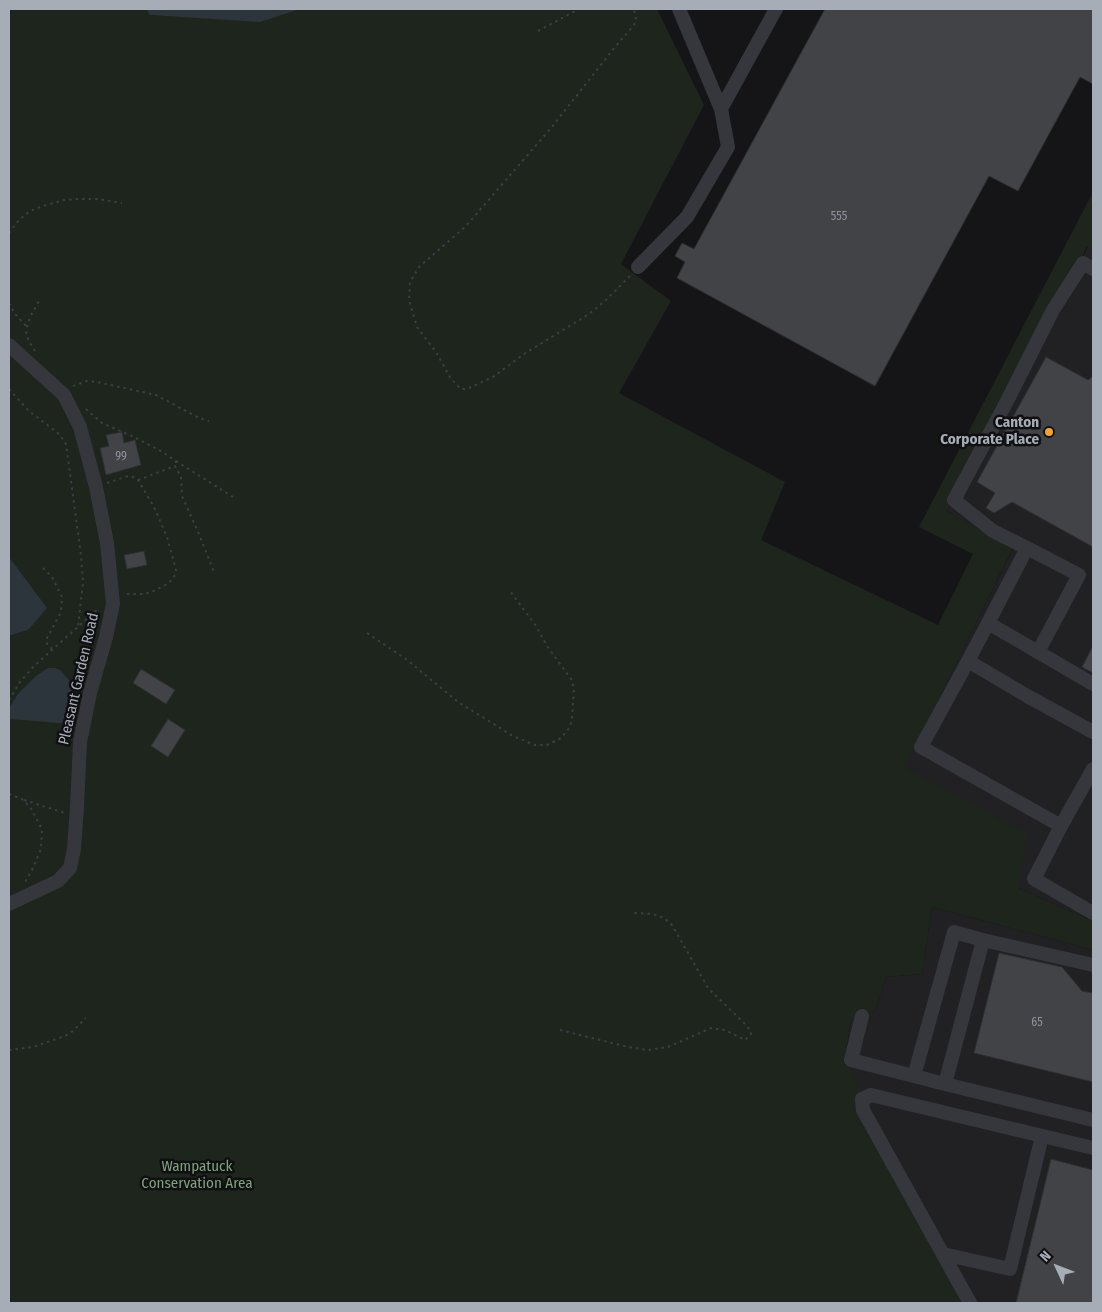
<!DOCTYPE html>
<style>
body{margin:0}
#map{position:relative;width:1102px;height:1312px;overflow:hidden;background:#151517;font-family:"Fira Sans Condensed",sans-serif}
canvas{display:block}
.frame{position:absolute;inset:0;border:10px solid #a6adb7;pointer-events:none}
.north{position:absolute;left:1032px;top:1242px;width:50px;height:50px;-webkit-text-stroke:4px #101012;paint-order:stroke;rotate:313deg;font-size:14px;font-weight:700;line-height:20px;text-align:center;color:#a6adb7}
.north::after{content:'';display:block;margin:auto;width:18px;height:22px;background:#a6adb7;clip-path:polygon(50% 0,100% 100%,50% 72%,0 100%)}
</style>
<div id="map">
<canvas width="1102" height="1312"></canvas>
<div class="frame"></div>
<div class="north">N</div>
</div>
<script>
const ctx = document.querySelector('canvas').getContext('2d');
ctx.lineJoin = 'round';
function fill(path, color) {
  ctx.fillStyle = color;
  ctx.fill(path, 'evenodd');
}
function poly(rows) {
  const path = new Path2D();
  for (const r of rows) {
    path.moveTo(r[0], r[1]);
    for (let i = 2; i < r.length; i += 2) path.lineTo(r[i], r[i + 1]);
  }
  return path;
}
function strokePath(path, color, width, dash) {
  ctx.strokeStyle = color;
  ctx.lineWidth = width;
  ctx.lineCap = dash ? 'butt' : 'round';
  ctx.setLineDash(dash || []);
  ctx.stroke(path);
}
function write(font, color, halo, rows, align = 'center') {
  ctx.font = font + ' "Fira Sans Condensed",sans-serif';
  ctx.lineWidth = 5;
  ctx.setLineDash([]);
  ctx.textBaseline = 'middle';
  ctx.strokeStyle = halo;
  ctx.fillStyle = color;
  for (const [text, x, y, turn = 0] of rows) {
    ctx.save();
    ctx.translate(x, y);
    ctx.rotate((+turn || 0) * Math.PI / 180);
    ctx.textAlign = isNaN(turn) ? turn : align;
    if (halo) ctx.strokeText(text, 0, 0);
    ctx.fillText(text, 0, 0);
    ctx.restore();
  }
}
const built = poly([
 [1088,247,1093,250,1093,921,1018,888,904,767,1013,549,947,511],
 [932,907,1093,950,1093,1303,964,1303,845,1058,851,1020,876,1010,886,977,922,974]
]);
const green = poly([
 [9,9,146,9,151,15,260,21,300,9,657,9,704,105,621,264,671,301,619,393,785,482,761,540,938,625,973,554,919,527,1093,192,1093,250,1087,247,947,511,1013,548,905,767,1027,833,1018,888,1093,921,1093,950,932,907,922,974,886,977,876,1010,851,1020,845,1057,964,1303,9,1303,9,636,28,630,15,566,9,557]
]);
const water = poly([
 [146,9,300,9,260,22,150,15],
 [9,557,47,608,28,630,9,636],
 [48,668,55,668,60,670,69,680,78,705,77,718,75,722,71,724,10,719,9,708,18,694,36,676]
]);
const building = poly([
 [825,9,1093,9,1093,84,1080,77,1018,191,989,176,875,386,677,278,685,262,675,256,682,243,694,249,825,9],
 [1046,357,1088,380,1093,376,1093,547,1012,502,994,513,986,508,995,493,977,482,1046,357],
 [122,432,124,443,135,440,141,465,106,475,100,448,109,446,106,435,122,432],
 [144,551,147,565,127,569,124,555,144,551],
 [1093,646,1093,673,1082,667,1093,646],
 [141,669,175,690,166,704,133,683,141,669],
 [168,719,185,730,168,757,151,746,168,719],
 [999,953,1062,967,1082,991,1093,993,1093,1082,974,1053,999,953],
 [1051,1159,1093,1170,1093,1303,1016,1303,1051,1159]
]);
const path = poly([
 [538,31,579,9],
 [9,233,19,220,30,211,43,206,64,200,80,199,98,199,122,203],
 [630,276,605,301,589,314,524,354,493,377,467,389,461,389,451,379,436,352,417,327,409,300,410,282,419,267,466,226,551,128,615,47,634,25,636,20,634,9],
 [9,303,15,314,27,327],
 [35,351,30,343,26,334,27,327,30,317,40,299],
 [73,386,87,381,97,382,156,395,199,418,209,421],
 [9,389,29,411,59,434,66,444,81,555,83,582,78,627],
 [86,409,102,423,134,437,159,450,176,461,175,466],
 [176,461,233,497],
 [138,480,175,466,181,477,182,496,199,534,214,572],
 [107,483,128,476,133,477,138,480,154,507,167,537,176,570,175,575,169,583,154,591,145,594,125,594],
 [43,568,52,577,62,597,61,612,46,640,47,644,52,649],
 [367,633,406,659,458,702,497,726,511,735,534,745,547,745,561,738,570,727,572,718,574,688,571,679,547,646,536,626,510,591],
 [9,700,20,682,34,666,98,609],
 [9,794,22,799,30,807,42,829,41,849,32,870,25,882],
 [24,800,65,813],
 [560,1030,628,1047,648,1050,668,1047,711,1028,725,1030,745,1040,751,1034,750,1030,745,1024,708,988,672,925,664,918,653,914,634,913],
 [9,1050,33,1047,65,1036,73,1031,86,1018]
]);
const minor = poly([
 [679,9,721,109,776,9],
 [638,267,687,217,728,147,721,109],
 [9,345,64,395,80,427,96,487,107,543,113,604,106,637,90,693,80,742,77,807,74,849,70,868,58,881,9,904],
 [1027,548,993,531,954,500,1006,403,1053,310,1083,263,1093,269],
 [988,623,1027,548,1079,575,1038,652],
 [968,661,988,623,1093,684],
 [1093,732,1029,697,968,661,921,747,1061,826,1034,879,1093,913],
 [1061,826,1093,769],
 [1093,965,983,940,945,1084,1093,1120],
 [862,1016,851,1060,914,1076],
 [945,1084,914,1076,954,932,983,940],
 [943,1254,1010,1269,1042,1136],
 [970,1303,863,1110,862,1099,871,1095,1093,1148]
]);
const markers = [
 [1049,432,5,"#f5a32e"]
];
const numberNames = [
 ["555",839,217],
 ["99",121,457],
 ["65",1037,1023]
];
const poiNames = [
 ["Canton",1039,423],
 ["Corporate Place",1039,440]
];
const streetNames = [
 ["Pleasant Garden Road",79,679,-77]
];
const parkNames = [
 ["Wampatuck",197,1167],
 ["Conservation Area",197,1184]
];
fill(built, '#212124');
fill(green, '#1d251d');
fill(water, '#2b353b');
fill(building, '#414347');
strokePath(building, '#2f2f33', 1);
strokePath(path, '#3c3e43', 2, [2.5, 4]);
strokePath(minor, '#36373c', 14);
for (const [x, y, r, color] of markers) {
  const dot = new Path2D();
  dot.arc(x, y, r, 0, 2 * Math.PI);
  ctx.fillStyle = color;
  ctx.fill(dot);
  strokePath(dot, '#101012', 2);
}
write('12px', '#8d929b', null, numberNames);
write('bold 15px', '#a6adb7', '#101012', poiNames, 'right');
write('15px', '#a6adb7', '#101012', streetNames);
write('15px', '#7ea37d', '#101012', parkNames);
</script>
